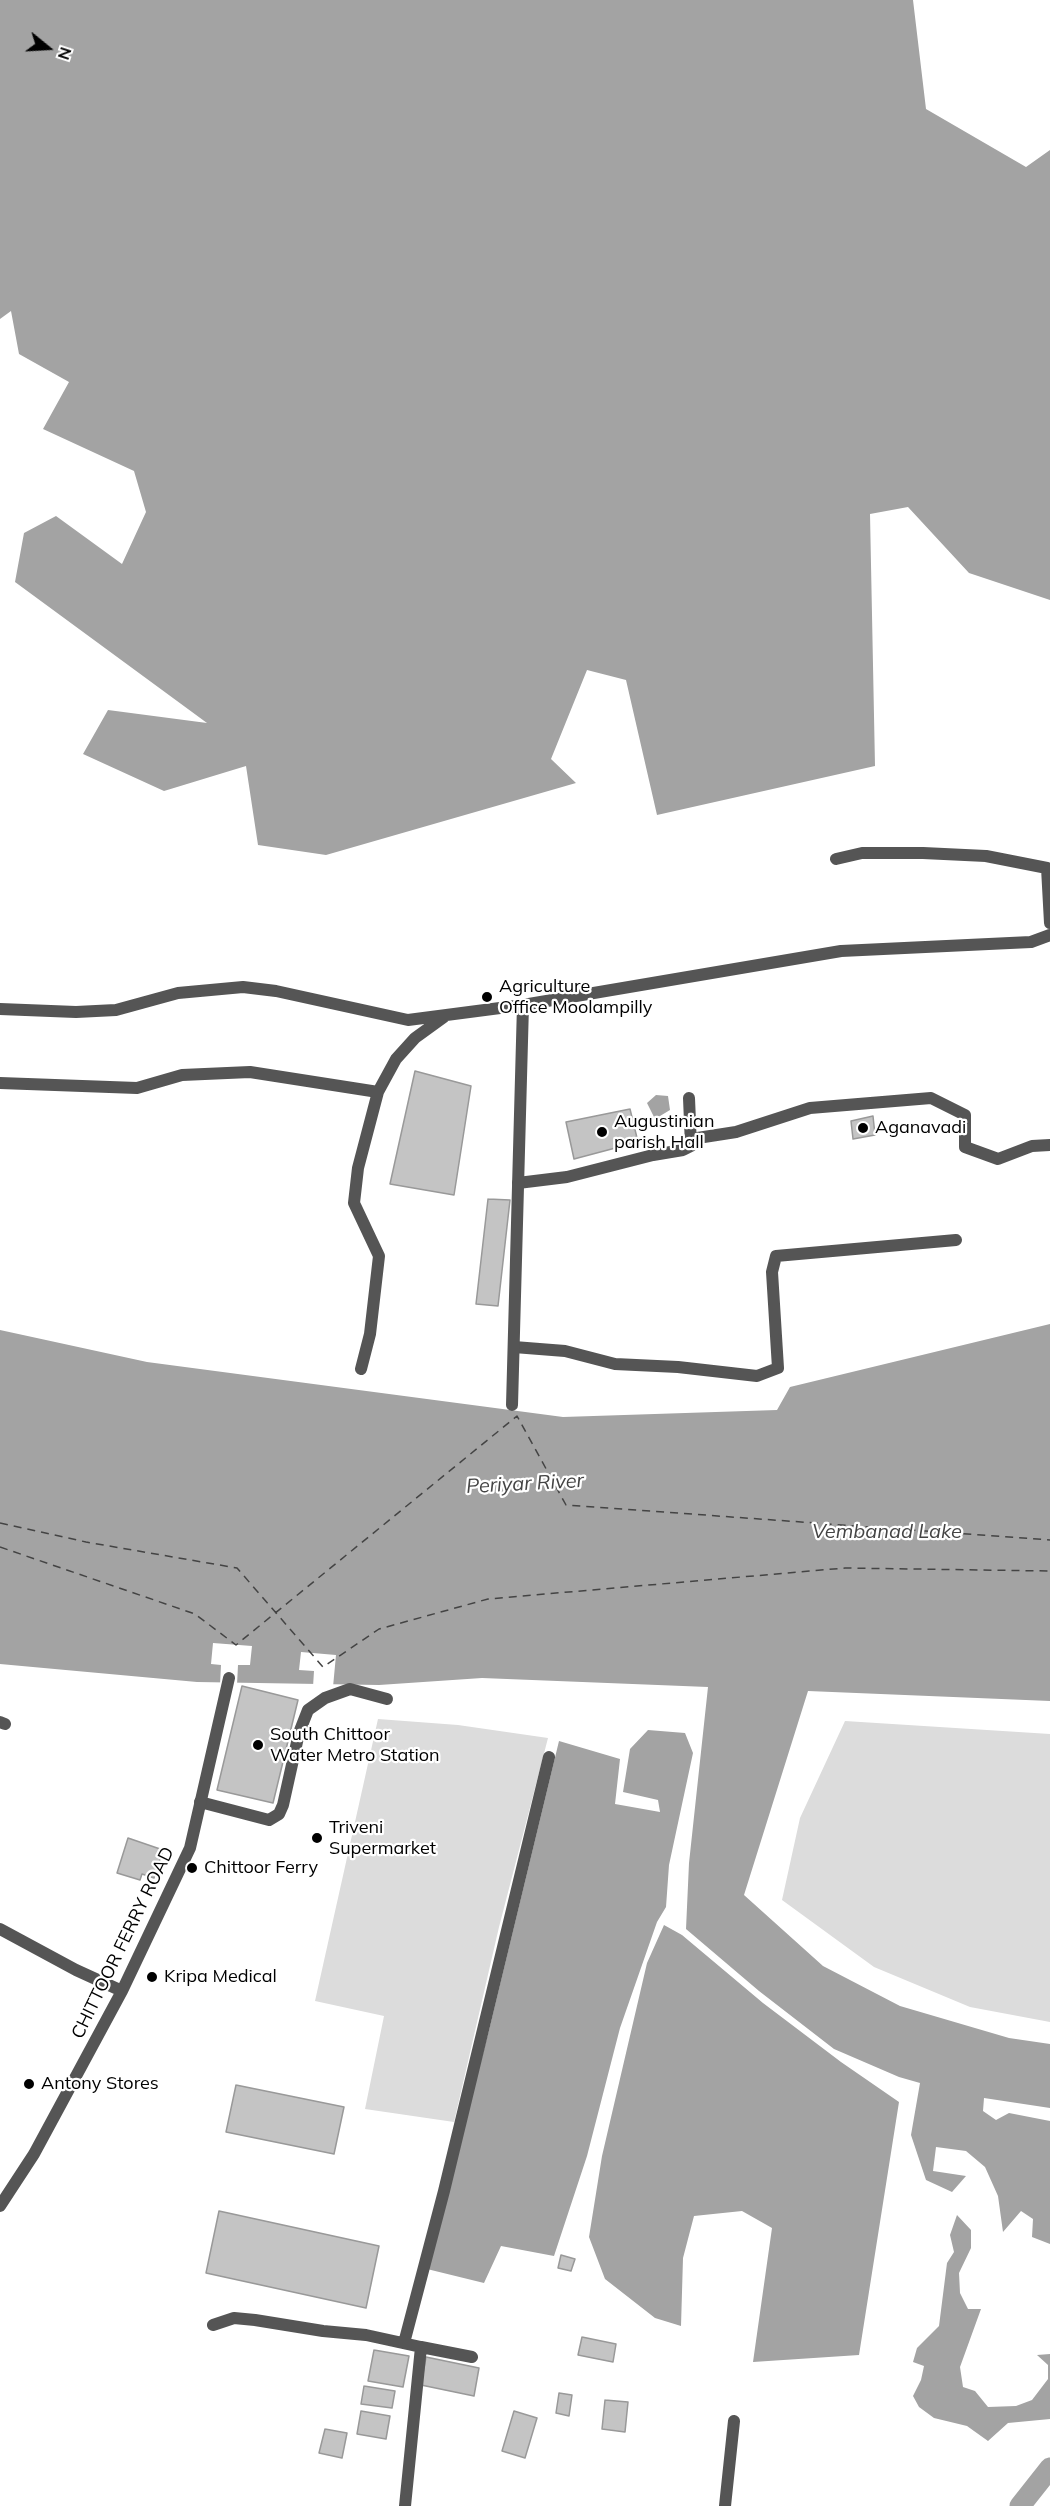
<!DOCTYPE html>
<style>
body{margin:0}
#map{position:relative;width:1050px;height:2506px;overflow:hidden;background:#fff;font-family:Mulish,sans-serif}
canvas{display:block}
.north{position:absolute;left:18px;top:18px;width:60px;height:60px;-webkit-text-stroke:4px #fff;paint-order:stroke;rotate:108deg;font-size:16px;font-weight:700;line-height:24px;text-align:center;color:#000}
.north::after{content:'';display:block;margin:auto;width:21px;height:27px;background:#000;clip-path:polygon(50% 0,100% 100%,50% 72%,0 100%)}
</style>
<div id="map">
<canvas width="1050" height="2506"></canvas>
<div class="north">N</div>
</div>
<script>
const ctx = document.querySelector('canvas').getContext('2d');
ctx.lineJoin = 'round';
function fill(path, color) {
  ctx.fillStyle = color;
  ctx.fill(path, 'evenodd');
}
function poly(rows) {
  const path = new Path2D();
  for (const r of rows) {
    path.moveTo(r[0], r[1]);
    for (let i = 2; i < r.length; i += 2) path.lineTo(r[i], r[i + 1]);
  }
  return path;
}
function strokePath(path, color, width, dash) {
  ctx.strokeStyle = color;
  ctx.lineWidth = width;
  ctx.lineCap = dash ? 'butt' : 'round';
  ctx.setLineDash(dash || []);
  ctx.stroke(path);
}
function write(font, color, halo, rows, align = 'center') {
  ctx.font = font + ' Mulish,sans-serif';
  ctx.lineWidth = 4.5;
  ctx.setLineDash([]);
  ctx.textBaseline = 'middle';
  ctx.strokeStyle = halo;
  ctx.fillStyle = color;
  for (const [text, x, y, turn = 0] of rows) {
    ctx.save();
    ctx.translate(x, y);
    ctx.rotate((+turn || 0) * Math.PI / 180);
    ctx.textAlign = isNaN(turn) ? turn : align;
    if (halo) ctx.strokeText(text, 0, 0);
    ctx.fillText(text, 0, 0);
    ctx.restore();
  }
}
const green = poly([
 [378,1719,458,1725,548,1738,499,1927,454,2122,365,2109,384,2016,315,2001],
 [845,1721,1050,1734,1050,2022,970,2007,874,1967,782,1900,800,1818]
]);
const water = poly([
 [0,0,913,0,926,109,1026,167,1050,150,1050,600,969,573,908,507,870,514,875,766,657,815,626,680,587,670,551,759,576,783,326,855,258,845,246,766,164,791,83,754,108,710,207,723,15,582,24,533,56,516,122,564,146,512,134,471,43,429,69,382,19,354,11,311,0,319],
 [656,1095,668,1096,670,1110,655,1119,647,1103],
 [1050,1324,1050,1701,808,1691,744,1895,823,1966,900,2006,1009,2038,1050,2044,1050,2108,984,2098,983,2111,996,2120,1009,2113,1050,2121,1050,2244,1032,2237,1033,2219,1021,2211,1003,2232,998,2196,985,2167,966,2151,936,2147,933,2171,966,2176,952,2192,926,2180,911,2135,920,2083,899,2077,834,2049,759,1991,686,1929,689,1863,708,1687,482,1678,379,1685,197,1682,0,1664,0,1330,147,1362,563,1417,777,1410,790,1387],
 [648,1730,685,1733,693,1753,669,1865,666,1907,657,1922,620,2028,587,2156,554,2256,501,2246,484,2283,427,2269,489,2030,559,1741,620,1759,615,1804,660,1812,658,1800,623,1792,630,1749],
 [664,1925,682,1935,763,2003,841,2062,899,2102,859,2355,753,2362,772,2228,742,2211,694,2216,683,2258,681,2326,655,2318,605,2279,589,2237,602,2156,647,1963],
 [957,2215,971,2230,971,2248,959,2273,960,2293,968,2309,981,2309,960,2367,963,2387,975,2391,988,2407,1016,2406,1032,2400,1048,2379,1048,2365,1037,2355,1050,2354,1050,2419,1008,2423,988,2441,967,2426,934,2418,919,2407,913,2396,921,2380,924,2366,913,2362,917,2348,939,2326,947,2263,954,2252,950,2235]
]);
const pier = poly([
 [213,1643,252,1646,250,1665,238,1665,237,1685,220,1685,221,1665,211,1664],
 [301,1652,336,1655,333,1687,313,1687,314,1671,299,1670]
]);
const canal = poly([
 [1020,2506,1050,2468]
]);
const ferry = poly([
 [0,1523,86,1542,237,1568,323,1667,379,1629,488,1599,845,1568,1050,1571],
 [0,1547,195,1614,236,1645,517,1416,566,1505,1050,1540]
]);
const building = poly([
 [415,1071,471,1086,454,1195,390,1184,415,1071],
 [630,1109,638,1142,574,1159,566,1122,630,1109],
 [873,1116,875,1135,853,1139,851,1121,873,1116],
 [488,1199,510,1200,498,1306,476,1304,488,1199],
 [242,1686,298,1700,273,1803,217,1790,242,1686],
 [128,1838,163,1850,154,1878,142,1874,140,1880,117,1873,128,1838],
 [236,2085,344,2107,334,2154,226,2132,236,2085],
 [219,2211,379,2246,366,2308,206,2273,219,2211],
 [561,2255,575,2259,571,2271,558,2268,561,2255],
 [582,2337,616,2344,613,2362,578,2355,582,2337],
 [374,2350,409,2356,403,2387,368,2381,374,2350],
 [426,2357,479,2368,474,2396,421,2385,426,2357],
 [364,2386,395,2391,392,2408,361,2404,364,2386],
 [559,2393,572,2395,569,2416,556,2413,559,2393],
 [605,2400,628,2402,625,2432,602,2429,605,2400],
 [361,2411,390,2416,386,2439,357,2434,361,2411],
 [514,2411,537,2418,525,2458,502,2451,514,2411],
 [325,2429,347,2433,342,2458,319,2453,325,2429]
]);
const service = poly([
 [200,1802,269,1820,279,1814,283,1805,299,1733,308,1710,325,1698,350,1689,387,1699]
]);
const minor = poly([
 [836,859,862,853,923,853,986,856,1047,868,1050,923],
 [0,1009,76,1012,116,1010,178,993,243,987,276,991,408,1020,523,1005],
 [0,1083,137,1088,182,1075,250,1072,378,1092],
 [691,1139,736,1132,810,1108,931,1098,965,1115,965,1147,998,1159,1032,1146,1050,1145],
 [518,1183,567,1177,653,1155,683,1150,691,1146,689,1098],
 [514,1347,565,1351,615,1364,678,1367,757,1376,778,1368,772,1272,776,1256,956,1240],
 [361,1369,370,1334,379,1256,354,1203,358,1168,378,1092,396,1059,415,1038,444,1017],
 [0,1722,5,1724],
 [0,1929,76,1970,122,1991],
 [0,2206,34,2154,122,1991,190,1848,229,1678],
 [213,2325,234,2318,255,2320,323,2331,366,2335,421,2347,405,2506],
 [404,2343,444,2191,549,1757],
 [421,2347,472,2357],
 [725,2506,734,2421]
]);
const tertiary = poly([
 [512,1405,523,1005,841,951,1031,942,1050,935]
]);
const markers = [
 [487,997,6,"#000"],
 [863,1128,6,"#000"],
 [602,1132,6,"#000"],
 [258,1745,6,"#000"],
 [317,1838,6,"#000"],
 [192,1868,6,"#000"],
 [152,1977,6,"#000"],
 [29,2084,6,"#000"]
];
const poiNames = [
 ["Agriculture",499,987],
 ["Office Moolampilly",499,1008],
 ["Augustinian",614,1122],
 ["parish Hall",614,1143],
 ["Aganavadi",875,1128],
 ["South Chittoor",270,1735],
 ["Water Metro Station",270,1756],
 ["Triveni",329,1828],
 ["Supermarket",329,1849],
 ["Chittoor Ferry",204,1868],
 ["Kripa Medical",164,1977],
 ["Antony Stores",41,2084]
];
const streetNames = [
 ["CHITTOOR FERRY ROAD",123,1943,-64]
];
const waterNames = [
 ["Periyar River",525,1484,-3],
 ["Vembanad Lake",887,1532]
];
fill(green, '#dcdcdc');
fill(water, '#a3a3a3');
fill(pier, '#fff');
strokePath(canal, '#a3a3a3', 21);
strokePath(ferry, '#444', 1.5, [8, 6]);
fill(building, '#c4c4c4');
strokePath(building, '#999', 1.5);
strokePath(service, '#555', 12);
strokePath(minor, '#555', 12);
strokePath(tertiary, '#555', 12);
for (const [x, y, r, color] of markers) {
  const dot = new Path2D();
  dot.arc(x, y, r, 0, 2 * Math.PI);
  ctx.fillStyle = color;
  ctx.fill(dot);
  strokePath(dot, '#fff', 2);
}
write('18px', '#000', '#fff', poiNames, 'left');
write('18px', '#000', '#fff', streetNames);
write('italic 20px', '#444', '#fff', waterNames);
</script>
